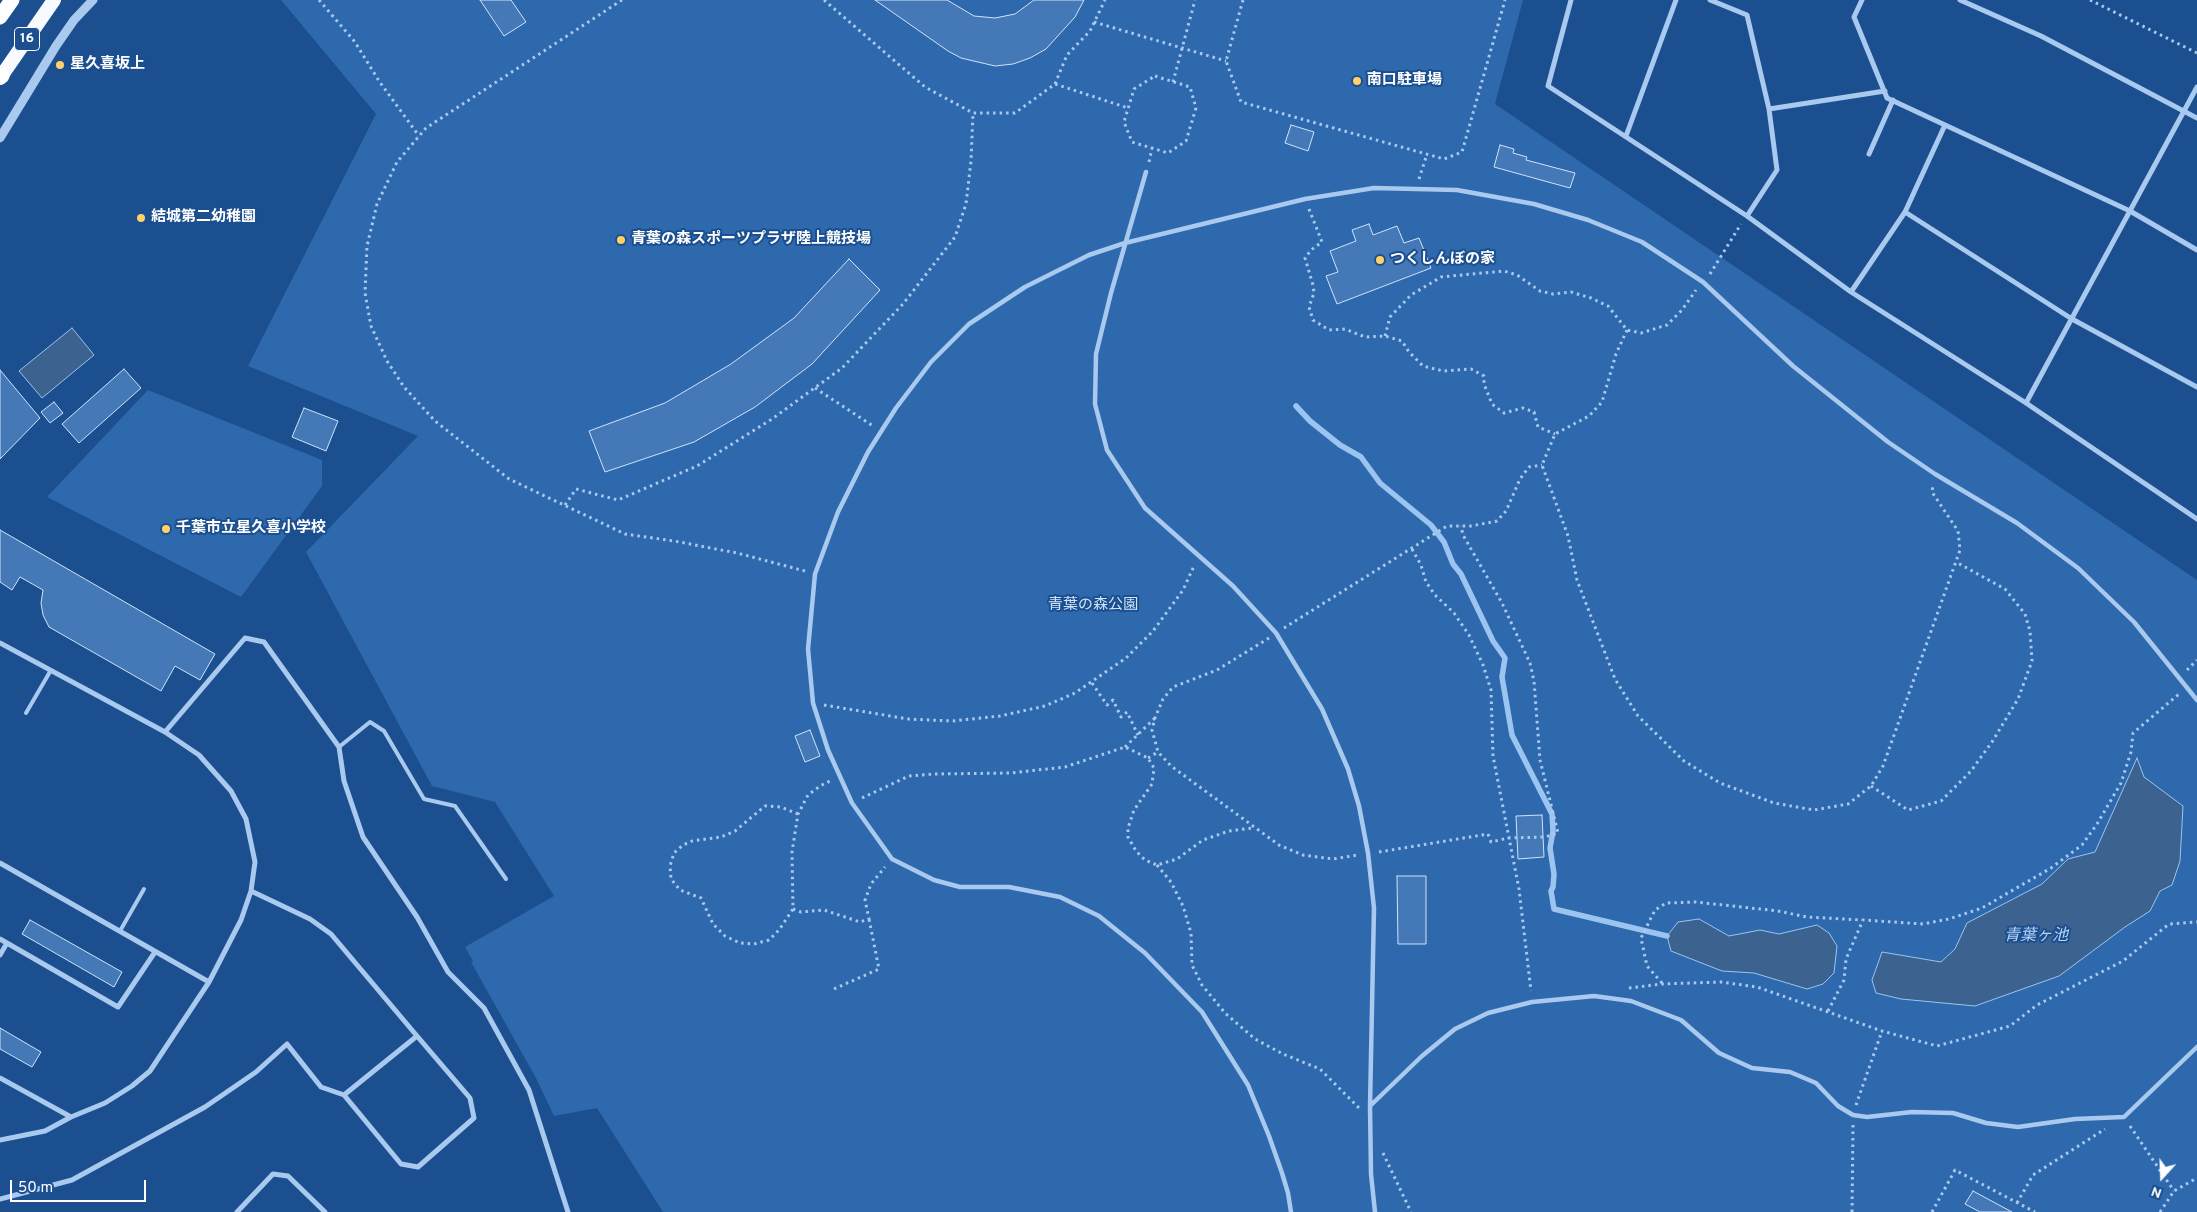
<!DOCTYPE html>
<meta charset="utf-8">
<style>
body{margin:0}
#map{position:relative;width:2197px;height:1212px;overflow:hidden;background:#1b4f8f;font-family:Overpass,sans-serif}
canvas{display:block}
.north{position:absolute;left:2137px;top:1152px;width:50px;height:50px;-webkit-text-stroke:4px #1b4f8f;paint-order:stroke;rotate:200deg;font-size:14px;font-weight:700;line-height:20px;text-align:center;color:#fff}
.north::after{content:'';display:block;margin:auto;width:18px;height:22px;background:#fff;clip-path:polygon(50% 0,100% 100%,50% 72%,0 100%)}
.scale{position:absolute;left:10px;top:1180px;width:136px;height:22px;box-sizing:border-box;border:2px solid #fff;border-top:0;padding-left:6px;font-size:15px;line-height:18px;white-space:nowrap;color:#fff;-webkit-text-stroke:4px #1b4f8f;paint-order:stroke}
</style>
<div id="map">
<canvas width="2197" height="1212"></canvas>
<div class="north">N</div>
<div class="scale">50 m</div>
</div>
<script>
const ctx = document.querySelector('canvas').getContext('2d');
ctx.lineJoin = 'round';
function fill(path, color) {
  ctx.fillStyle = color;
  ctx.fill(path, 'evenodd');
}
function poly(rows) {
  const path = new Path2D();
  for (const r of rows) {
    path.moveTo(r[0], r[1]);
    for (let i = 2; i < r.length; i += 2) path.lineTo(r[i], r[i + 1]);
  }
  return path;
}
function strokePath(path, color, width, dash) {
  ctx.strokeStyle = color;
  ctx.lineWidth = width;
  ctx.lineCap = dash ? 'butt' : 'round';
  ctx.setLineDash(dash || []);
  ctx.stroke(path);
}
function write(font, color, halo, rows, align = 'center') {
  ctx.font = font + ' Overpass,"Noto Sans JP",sans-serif';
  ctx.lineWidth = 4;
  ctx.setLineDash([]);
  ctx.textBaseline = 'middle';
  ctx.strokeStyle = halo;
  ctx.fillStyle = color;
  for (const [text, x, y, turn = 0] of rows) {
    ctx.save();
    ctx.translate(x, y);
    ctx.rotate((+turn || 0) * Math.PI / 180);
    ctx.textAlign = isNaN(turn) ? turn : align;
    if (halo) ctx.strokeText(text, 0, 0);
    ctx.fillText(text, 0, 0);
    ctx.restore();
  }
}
const green = poly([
 [281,0,1523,0,1495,104,2197,580,2197,1212,663,1212,597,1108,554,1116,537,1080,471,962,473,961,465,947,554,896,495,802,432,786,306,552,418,436,248,366,376,114],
 [148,390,322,460,322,486,241,597,47,497]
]);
const water = poly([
 [72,328,94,355,42,398,19,371,72,328],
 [2137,758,2144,777,2183,806,2180,861,2172,885,2160,891,2150,911,2125,927,2059,976,1975,1006,1901,999,1876,993,1872,980,1882,952,1941,962,1955,949,1967,923,2042,884,2068,859,2095,852,2137,758],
 [1699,919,1729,936,1760,930,1779,934,1817,925,1829,933,1837,946,1834,973,1823,984,1807,989,1754,973,1722,971,1671,951,1667,936,1678,922,1699,919]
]);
const stream = poly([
 [1296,406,1310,421,1340,445,1361,457,1380,483,1431,525,1444,542,1453,564,1461,574,1493,641,1505,658,1502,677,1512,735,1552,814,1553,831,1550,848,1554,874,1553,887,1551,891,1554,909,1667,936]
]);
const building = poly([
 [480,0,511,0,526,22,504,36,480,0],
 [875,0,947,0,974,16,995,18,1015,14,1034,0,1084,0,1075,17,1046,49,1030,58,1013,64,995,66,961,58,948,51,875,0],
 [1291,125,1314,132,1308,151,1285,143,1291,125],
 [1500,145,1514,149,1513,153,1527,157,1526,160,1575,173,1570,188,1494,167,1500,145],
 [1369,224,1373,235,1397,226,1404,243,1419,238,1431,268,1337,304,1326,276,1338,272,1330,251,1356,241,1352,230,1369,224],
 [849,259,880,290,812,364,755,407,694,442,605,472,589,431,665,403,731,364,794,318,849,259],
 [124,369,141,388,79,443,62,424,124,369],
 [0,370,40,418,0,459,0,370],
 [54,402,63,413,50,423,41,412,54,402],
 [304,408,338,421,326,451,292,437,304,408],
 [0,530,215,654,200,680,175,666,161,691,49,627,43,615,41,603,43,590,20,577,12,590,0,582,0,530],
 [810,730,820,756,805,762,795,736,810,730],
 [1542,815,1544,857,1518,859,1516,816,1542,815],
 [1397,876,1426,876,1426,944,1398,944,1397,876],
 [30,920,122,972,114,987,22,934,30,920],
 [0,1028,41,1052,32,1067,0,1049,0,1028],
 [1973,1191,2012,1212,1980,1212,1965,1204,1973,1191]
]);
const path = poly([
 [319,0,355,42,379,81,419,136],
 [622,0,426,128,397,162,377,204,367,246,365,293,371,326,387,361,404,387,435,421,509,479,625,534,674,541,737,553,805,571],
 [824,0,925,87,973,113,1015,113,1055,84,1128,108],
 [1243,0,1226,61,1241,102,1444,159,1462,152,1505,0],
 [2090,0,2197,53],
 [1094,22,1226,61],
 [1155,76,1190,87,1196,108,1186,141,1168,153,1132,142,1124,122,1134,89,1155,76],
 [1173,82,1195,0],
 [1055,84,1067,55,1090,31,1105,0],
 [1149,162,1152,148],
 [1419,179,1427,154],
 [1309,209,1322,242,1311,250,1305,258,1313,285,1314,293,1309,307,1313,320,1329,330,1345,329,1365,337,1385,336,1402,341,1409,352,1423,366,1443,371,1471,369,1484,376,1484,384,1492,404,1504,413,1523,408,1534,412,1538,427,1555,434],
 [1710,274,1741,224],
 [1627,330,1616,354,1602,402,1589,416,1555,434,1542,465,1568,536,1577,580,1615,679,1638,716,1684,761,1720,783,1774,803,1814,810,1848,804,1871,786,1883,766,1960,550,1958,531,1932,492,1933,484],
 [1385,336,1390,317,1411,295,1441,277,1504,271,1517,275,1540,291,1553,294,1571,292,1591,298,1608,306,1627,330,1641,333,1667,325,1682,310,1696,290],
 [815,388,873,426],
 [565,505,576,489,618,500,697,466,772,419,842,368,903,304,955,237,966,204,971,161,973,113],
 [1412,549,1421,565,1426,582,1435,595,1454,613,1469,635,1483,665,1491,690,1493,756,1519,889,1531,991],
 [1284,628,1447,526,1471,526,1497,521,1506,511,1520,479,1529,467,1542,465],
 [1269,638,1217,670,1173,687,1163,699,1155,718,1152,730,1158,752,1171,766,1279,845,1303,855,1333,859,1358,855],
 [2187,670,2197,660],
 [1092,683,1107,705,1113,700,1121,717,1127,712,1138,735],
 [824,705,908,719,952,721,1000,716,1045,706,1075,693,1126,658,1153,631,1183,590,1194,566],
 [1125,747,1155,718],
 [1148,758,1158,752],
 [1871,786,1908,810,1941,801,1971,771,1992,742,2018,699,2032,661,2030,631,2025,614,2005,589,1956,562],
 [862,798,909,776,933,774,1010,773,1065,767,1125,747,1148,758,1154,768,1152,784,1134,810,1128,828,1128,837,1136,851,1145,860,1157,865,1177,859,1203,840,1229,831,1252,828],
 [798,814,781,807,765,806,735,831,721,837,692,841,683,845,674,853,670,866,671,879,680,890,701,898,713,924,725,936,740,943,754,944,769,940,779,930,793,909,792,852,798,814,808,795,820,786,832,780],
 [1379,852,1488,834,1491,842,1508,838,1545,837,1558,833,1540,760,1534,681,1530,663,1502,603,1463,535,1461,526],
 [1157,865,1171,882,1183,906,1191,933,1192,965,1202,985,1225,1013,1255,1039,1283,1054,1320,1069,1359,1108],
 [793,909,801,912,824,910,860,922,869,919,865,900,871,884,885,867],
 [1662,983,1647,966,1641,938,1655,910,1666,903,1696,902,1778,911,1807,917,1862,920],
 [1629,988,1662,984,1721,982,1757,987,1882,1031,1937,1046,2010,1026,2037,1005,2123,961,2169,924,2197,922],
 [834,989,879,969,869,919],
 [1828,1011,1844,980,1846,959,1863,920,1923,924,1949,919,1982,908,2051,868,2082,845,2097,824,2121,783,2131,752,2133,733,2179,694],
 [1856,1105,1882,1031],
 [2130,1126,2174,1191],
 [1383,1153,1411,1212],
 [2017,1203,2033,1175,2105,1129],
 [1852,1212,1853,1125],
 [1932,1212,1955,1170,2035,1212],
 [2160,1212,2174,1191,2197,1178]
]);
const service = poly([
 [26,713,51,670],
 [339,747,370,722,384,731,424,799,455,806,506,879],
 [120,931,144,889]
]);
const pedestrian = poly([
 [1146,172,1111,293,1096,354,1095,404,1107,450,1145,508,1233,586,1276,633,1322,709,1348,769,1359,806,1368,853,1374,908,1370,1106,1371,1174,1375,1212],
 [1370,1106,1422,1056,1455,1029,1488,1013,1532,1002,1594,996,1631,1001,1681,1020,1719,1053,1752,1068,1790,1072,1816,1083,1838,1106,1853,1115,1867,1117,1912,1112,1953,1113,1986,1123,2018,1127,2075,1119,2124,1117,2197,1047],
 [1291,1212,1288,1193,1282,1173,1269,1136,1248,1085,1202,1012,1145,953,1099,916,1060,897,1009,887,960,887,934,880,892,859,852,803,828,750,813,703,808,649,815,574,838,512,868,452,896,408,931,362,969,324,1025,287,1089,255,1125,243,1305,199,1374,188,1457,190,1534,204,1588,220,1642,242,1703,282,1793,366,1888,442,1935,474,2017,523,2078,568,2134,622,2197,700]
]);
const minor = poly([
 [1571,0,1548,86,1747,216,1851,292,2026,403,2197,519],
 [1710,0,1747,15,1769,109,1777,170,1747,216],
 [1862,0,1854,17,1887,98,2130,211,2197,250],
 [1960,0,2041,36,2197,118],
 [1769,109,1885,91],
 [1626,136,1676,0],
 [1869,154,1893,100],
 [1905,212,2072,319,2197,387],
 [1851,292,1905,212,1945,125],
 [2026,403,2197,87],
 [0,643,165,732,199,755,231,791,246,819,255,862,251,891,241,920,209,982,150,1071,132,1086,105,1103,71,1117,45,1131,0,1140],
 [165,732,245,638,264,642,339,747,344,781,363,837,417,917,448,972,484,1008,529,1090,568,1212],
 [0,863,209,982],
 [251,891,310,919,331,934,417,1036,470,1098,474,1118,418,1167,401,1164,344,1095,417,1036],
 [0,939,118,1007,155,952],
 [0,955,7,943],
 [0,1078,71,1117],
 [0,1199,72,1180,205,1107,256,1072,287,1044,321,1087,344,1095],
 [237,1212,273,1174,288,1176,325,1212]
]);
const tertiary = poly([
 [0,138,56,46,74,20,93,0]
]);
const trunk = poly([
 [0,78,54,0]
]);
const motorway = poly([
 [0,17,12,0],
 [0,77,2,76]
]);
const markers = [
 [60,65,5,"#ffd166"],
 [1357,81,5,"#ffd166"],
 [141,218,5,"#ffd166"],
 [621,240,5,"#ffd166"],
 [1380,260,5,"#ffd166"],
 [166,529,5,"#ffd166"]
];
const shields = [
 [27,39,25]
];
const shieldNames = [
 ["16",27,39]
];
const poiNames = [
 ["星久喜坂上",70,65],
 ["南口駐車場",1367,81],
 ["結城第二幼稚園",151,218],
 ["青葉の森スポーツプラザ陸上競技場",631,240],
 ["つくしんぼの家",1390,260],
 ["千葉市立星久喜小学校",176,529]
];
const parkNames = [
 ["青葉の森公園",1093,606]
];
const waterNames = [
 ["青葉ヶ池",2036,937]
];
fill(green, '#2e69ad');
fill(water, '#3c6290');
strokePath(water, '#9cc4f0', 1);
strokePath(stream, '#9cc4f0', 5.5);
fill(building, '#4478b7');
strokePath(building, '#cfe3fa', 1);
strokePath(path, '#a9c9ee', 3, [2.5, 4]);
strokePath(service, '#a9c9ee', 4);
strokePath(pedestrian, '#a9c9ee', 4.5);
strokePath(minor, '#a9c9ee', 5);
strokePath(tertiary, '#a9c9ee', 9);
strokePath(trunk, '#f8faff', 14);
strokePath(motorway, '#fff', 15);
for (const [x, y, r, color] of markers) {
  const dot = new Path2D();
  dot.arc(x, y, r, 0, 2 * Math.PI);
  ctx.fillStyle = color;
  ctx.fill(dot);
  strokePath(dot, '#1b4f8f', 2);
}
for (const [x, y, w] of shields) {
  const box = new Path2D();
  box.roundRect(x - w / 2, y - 11.5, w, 23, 4);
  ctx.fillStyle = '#1b4f8f';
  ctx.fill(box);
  strokePath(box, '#fff', 1);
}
write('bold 14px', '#fff', null, shieldNames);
write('bold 15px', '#fff', '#1b4f8f', poiNames, 'left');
write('15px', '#cfe3fa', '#1b4f8f', parkNames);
write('italic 16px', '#b5d3f5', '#1b4f8f', waterNames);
</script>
